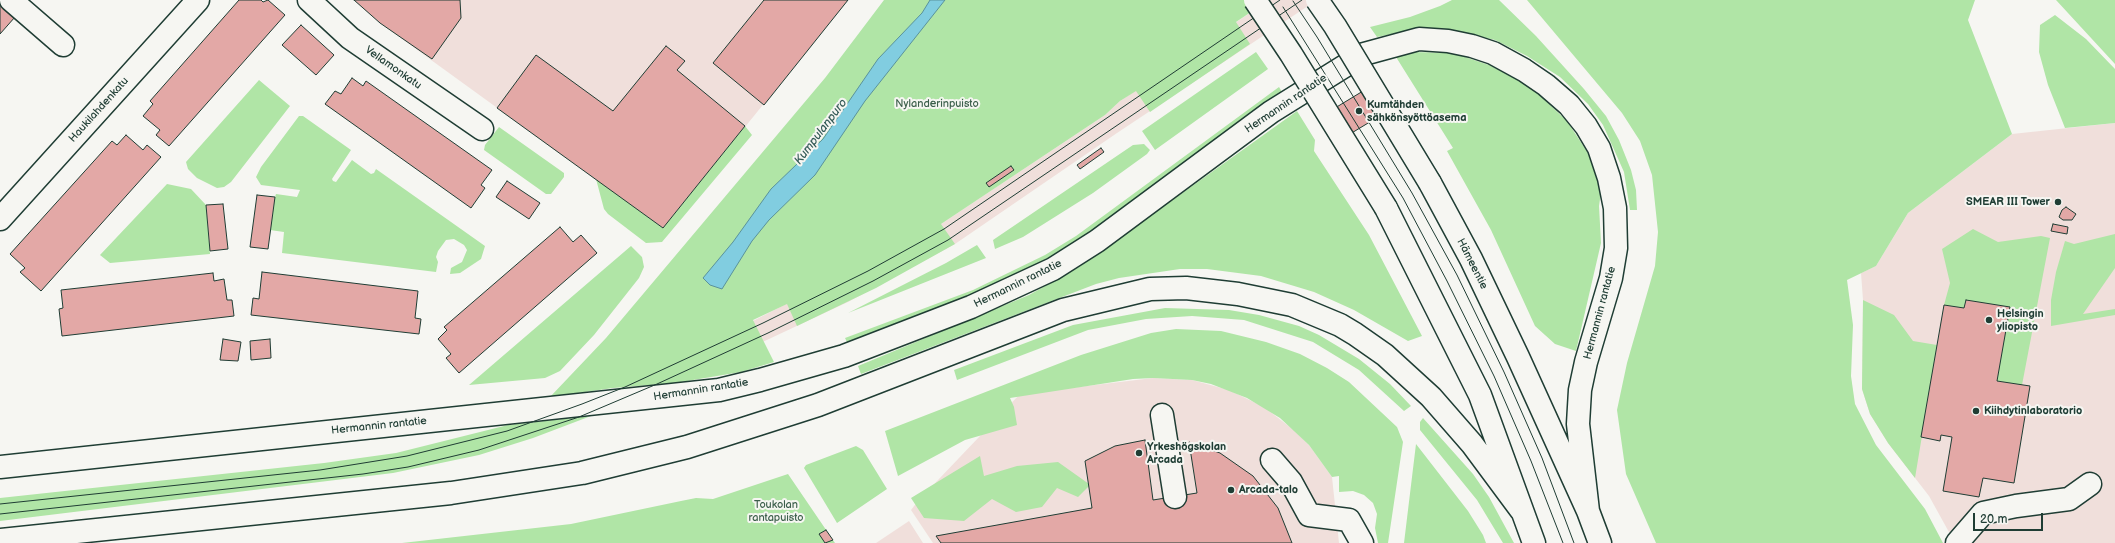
<!DOCTYPE html>
<meta charset="utf-8">
<style>
body{margin:0}
#map{position:relative;width:2115px;height:543px;overflow:hidden;background:#f6f6f2;font-family:"Balsamiq Sans",sans-serif}
canvas{display:block}
.scale{position:absolute;left:1973px;top:513px;width:70px;height:18px;box-sizing:border-box;border:2px solid #1f3d34;border-top:0;padding-left:5px;font-size:12px;line-height:14px;white-space:nowrap;color:#1f3d34;-webkit-text-stroke:3px #f6f6f2;paint-order:stroke}
</style>
<div id="map">
<canvas width="2115" height="543"></canvas>
<div class="scale">20 m</div>
</div>
<script>
const ctx = document.querySelector('canvas').getContext('2d');
ctx.lineJoin = 'round';
function fill(path, color) {
  ctx.fillStyle = color;
  ctx.fill(path, 'evenodd');
}
function poly(rows) {
  const path = new Path2D();
  for (const r of rows) {
    path.moveTo(r[0], r[1]);
    for (let i = 2; i < r.length; i += 2) path.lineTo(r[i], r[i + 1]);
  }
  return path;
}
function strokePath(path, color, width, dash) {
  ctx.strokeStyle = color;
  ctx.lineWidth = width;
  ctx.lineCap = dash ? 'butt' : 'round';
  ctx.setLineDash(dash || []);
  ctx.stroke(path);
}
function write(font, color, halo, rows, align = 'center') {
  ctx.font = font + ' "Balsamiq Sans",sans-serif';
  ctx.lineWidth = 4;
  ctx.setLineDash([]);
  ctx.textBaseline = 'middle';
  ctx.strokeStyle = halo;
  ctx.fillStyle = color;
  for (const [text, x, y, turn = 0] of rows) {
    ctx.save();
    ctx.translate(x, y);
    ctx.rotate((+turn || 0) * Math.PI / 180);
    ctx.textAlign = isNaN(turn) ? turn : align;
    if (halo) ctx.strokeText(text, 0, 0);
    ctx.fillText(text, 0, 0);
    ctx.restore();
  }
}
const built = poly([
 [354,0,848,0,663,228,380,23],
 [1269,0,1317,0,1117,133,955,244,848,302,675,383,625,387,941,224,1105,115,1120,101],
 [2115,123,2115,543,1955,543,1929,496,1888,443,1870,414,1862,389,1863,300,1861,273,1876,266,1908,213,2012,134],
 [1153,378,1192,380,1229,390,1264,407,1295,431,1309,445,1332,477,1339,543,933,543,911,510,918,501,1020,394],
 [909,521,923,543,876,543]
]);
const green = poly([
 [884,0,1269,0,1236,22,1250,44,1150,112,1136,91,1120,101,1105,115,941,224,955,244,876,288,797,326,787,304,753,320,774,362,741,372,675,383,613,388,550,397,606,338,745,173,825,78],
 [1452,0,1499,0,1536,36,1584,89,1606,116,1619,140,1631,170,1636,190,1637,210,1630,210,1624,172,1603,125,1588,104,1560,77,1527,56,1495,40,1448,29,1416,29,1377,37,1370,27,1410,17,1440,6],
 [1527,0,1975,0,1968,20,2012,134,1908,213,1876,266,1847,280,1853,325,1851,376,1855,404,1876,445,1925,509,1943,543,1656,543,1626,474,1617,410,1627,363,1655,266,1658,232,1652,175,1640,141,1622,113],
 [2056,0,2115,0,2115,64],
 [2055,15,2086,39,2115,69,2115,123,2065,128,2048,85,2039,52,2040,25],
 [1256,52,1268,69,1155,150,1142,131],
 [1413,52,1453,53,1489,65,1531,87,1567,121,1588,153,1601,192,1599,206,1601,243,1576,351,1555,344,1535,326,1491,230,1447,151,1453,148,1396,57],
 [259,80,290,106,231,182,224,187,217,188,197,178,188,169,186,162],
 [1279,87,1282,92,1081,240,1017,277,848,344,845,338,973,290,1045,255,1076,236],
 [1297,111,1315,140,1314,151,1369,235,1422,336,1408,341,1354,310,1314,292,1261,276,1207,269,1180,269,1119,278,1096,284,861,374,858,366,1029,295,1079,267],
 [299,116,303,116,351,150,332,179,333,181,336,182,352,160,371,174,374,173,376,169,485,246,481,259,460,273,450,274,451,268,462,262,467,250,464,245,454,239,446,240,438,251,436,257,438,262,436,272,282,253,284,232,270,230,275,197,276,194,297,197,300,190,261,185,256,177,261,167],
 [745,126,752,135,662,242,646,243,608,214,604,209,596,179,663,228],
 [499,127,564,173,564,177,551,194,546,194,484,150,485,145],
 [1144,144,1150,150,1147,154,1093,193,1023,237,995,249,993,240,1133,145],
 [167,184,191,189,206,205,210,254,110,263,100,255],
 [1973,229,1998,242,2041,236,2050,238,2022,385,1997,381,2009,307,1966,300,1964,308,1944,305,1950,283,1942,249],
 [2115,234,2115,268,2083,314,2115,309,2115,315,2051,326,2051,300,2056,272,2065,241,2074,244],
 [977,245,986,258,848,313,946,263],
 [631,246,642,257,644,267,639,278,594,335,560,371,545,378,469,385],
 [1863,300,1894,315,1913,341,1937,345,1915,478,1888,443,1870,414,1862,389],
 [1165,308,1229,310,1259,315,1299,326,1319,335,1359,359,1390,384,1411,406,1404,411,1359,370,1313,342,1244,320,1192,316,1146,319,1088,330,957,380,954,370,1073,325],
 [1176,329,1221,331,1266,342,1300,354,1327,368,1349,382,1397,427,1403,442,1388,543,1378,543,1375,528,1377,514,1373,503,1364,495,1353,491,1339,492,1339,476,1332,477,1309,445,1280,418,1247,398,1211,384,1192,380,1153,378,1133,379,1010,398,1014,407,1017,425,965,440,898,476,885,431,1081,355,1151,333],
 [591,416,533,438,479,455,393,473,0,521,0,498,324,463,396,453,508,425],
 [1423,418,1473,474,1489,497,1514,543,1503,543,1477,500,1420,430,1420,422],
 [1416,444,1468,511,1483,535,1486,543,1404,543],
 [856,446,863,450,887,489,837,523,804,468,806,465],
 [980,456,984,476,1017,466,1058,462,1089,484,1089,486,1078,497,1057,488,1042,507,1016,512,992,499,964,521,924,518,911,498],
 [788,474,835,543,402,543,571,524,681,501,696,498,713,499]
]);
const water = poly([
 [930,0,945,0,865,101,815,175,769,220,752,241,722,289,710,285,703,278,733,242,771,189,823,139,878,59,922,13,930,0]
]);
const building = poly([
 [239,0,261,0,263,2,268,0,285,15,169,146,156,135,160,130,143,116,153,104,150,101,239,0],
 [354,0,460,0,461,18,432,59,380,23,354,0],
 [764,0,848,0,764,105,713,63,764,0],
 [0,3,15,17,0,34,0,3],
 [301,25,334,55,316,75,282,45,301,25],
 [666,46,685,61,677,70,745,126,663,228,497,108,536,55,613,111,666,46],
 [352,78,363,86,366,81,492,170,481,185,485,188,471,208,325,104,335,91,341,94,352,78],
 [1368,88,1383,114,1350,134,1335,108,1368,88],
 [126,135,143,150,147,145,161,157,41,291,20,272,25,268,10,254,112,141,117,145,126,135],
 [1101,148,1104,152,1080,169,1077,165,1101,148],
 [1011,166,1014,170,989,187,986,183,1011,166],
 [507,181,540,203,529,219,496,197,507,181],
 [257,195,275,197,268,249,250,247,257,195],
 [223,204,228,249,210,251,206,205,223,204],
 [2066,207,2076,214,2072,220,2063,220,2059,217,2062,210,2066,207],
 [2053,224,2068,227,2067,234,2051,231,2053,224],
 [560,227,573,242,581,235,597,253,459,373,446,358,451,354,438,339,447,330,444,327,560,227],
 [262,272,418,291,415,318,421,319,419,334,251,315,253,298,259,299,262,272],
 [213,273,214,281,224,279,227,300,232,300,234,316,62,336,59,309,63,308,61,290,213,273],
 [1966,300,2010,307,1997,381,2030,386,2014,483,1983,478,1979,497,1943,491,1952,437,1941,435,1940,441,1921,437,1944,305,1964,308,1966,300],
 [223,339,241,342,238,361,220,360,223,339],
 [270,339,271,358,251,360,250,341,270,339],
 [1145,440,1153,500,1197,493,1189,442,1195,444,1220,453,1253,476,1278,508,1292,543,941,543,936,536,1092,508,1085,461,1115,446,1145,440],
 [826,530,833,540,825,543,819,534,826,530]
]);
const minor = poly([
 [11,0,63,45],
 [309,0,350,38,482,129],
 [0,219,198,0],
 [1162,415,1175,497],
 [1272,460,1291,482,1309,515,1349,520,1362,543],
 [1957,543,1983,513,2016,506,2069,499,2090,484]
]);
const major = poly([
 [1430,183,1471,259,1518,357,1588,511,1600,543],
 [1386,208,1480,395,1534,543],
 [0,467,719,390,760,380,844,356,971,307,1053,269,1097,241,1271,112,1364,54,1419,39,1448,41,1472,46,1493,53,1524,70,1546,85,1569,105,1586,126,1599,148,1609,178,1615,208,1616,248,1611,278,1586,362,1580,390,1578,424,1588,511],
 [0,540,451,493,582,473,687,447,818,405,1063,310,1150,289,1186,288,1238,294,1292,305,1340,325,1355,334,1385,355,1431,397,1472,444,1521,510]
]);
const tram = poly([
 [1293,1,1317,37,1412,193,1457,275,1504,372,1542,458,1574,543],
 [1283,7,1403,198,1447,281,1494,376,1531,461,1563,543],
 [0,504,320,470,407,456,507,431,582,404,625,387,763,323,868,271,944,229,1280,0],
 [0,514,363,474,408,467,479,450,579,417,657,384,768,333,873,281,948,240,1302,0]
]);
const majorBridge = poly([
 [1255,0,1291,54,1386,208],
 [1317,0,1335,26,1430,183]
]);
const markers = [
 [1359,111,4,"#1f3d34"],
 [2058,202,4,"#1f3d34"],
 [1989,320,4,"#1f3d34"],
 [1976,411,4,"#1f3d34"],
 [1139,453,4,"#1f3d34"],
 [1231,490,4,"#1f3d34"]
];
const streetNames = [
 ["Vellamonkatu",393,68,35],
 ["Hermannin rantatie",1286,104,-34],
 ["Haukilahdenkatu",99,110,-48],
 ["Hämeentie",1472,264,63],
 ["Hermannin rantatie",1018,284,-26],
 ["Hermannin rantatie",1600,313,-75],
 ["Hermannin rantatie",701,390,-9],
 ["Hermannin rantatie",379,426,-6]
];
const parkNames = [
 ["Nylanderinpuisto",937,104],
 ["Toukolan",776,505],
 ["rantapuisto",776,518]
];
const poiNames = [
 ["Kumtähden",1367,105],
 ["sähkönsyöttöasema",1367,118],
 ["SMEAR III Tower",2050,202,"right"],
 ["Helsingin",1997,314],
 ["yliopisto",1997,327],
 ["Kiihdytinlaboratorio",1984,411],
 ["Yrkeshögskolan",1147,447],
 ["Arcada",1147,460],
 ["Arcada-talo",1239,490]
];
const waterNames = [
 ["Kumpulanpuro",821,132,-53]
];
fill(built, '#f0dfdb');
fill(green, '#b0e5a6');
fill(water, '#81cde0');
strokePath(water, '#5a939b', 1);
fill(building, '#e3a8a6');
strokePath(building, '#1f3d34', 1);
strokePath(minor, '#1f3d34', 25);
strokePath(major, '#1f3d34', 25);
strokePath(minor, '#f6f6f2', 22);
strokePath(major, '#f6f6f2', 22);
strokePath(tram, '#1f3d34', 1);
strokePath(majorBridge, '#1f3d34', 25, []);
strokePath(majorBridge, '#f6f6f2', 22);
for (const [x, y, r, color] of markers) {
  const dot = new Path2D();
  dot.arc(x, y, r, 0, 2 * Math.PI);
  ctx.fillStyle = color;
  ctx.fill(dot);
  strokePath(dot, '#f6f6f2', 1.5);
}
write('11px', '#1f3d34', '#f6f6f2', streetNames);
write('11px', '#3c5f4b', '#f6f6f2', parkNames);
write('bold 11px', '#1f3d34', '#f6f6f2', poiNames, 'left');
write('italic 12px', '#335a56', '#f6f6f2', waterNames);
</script>
